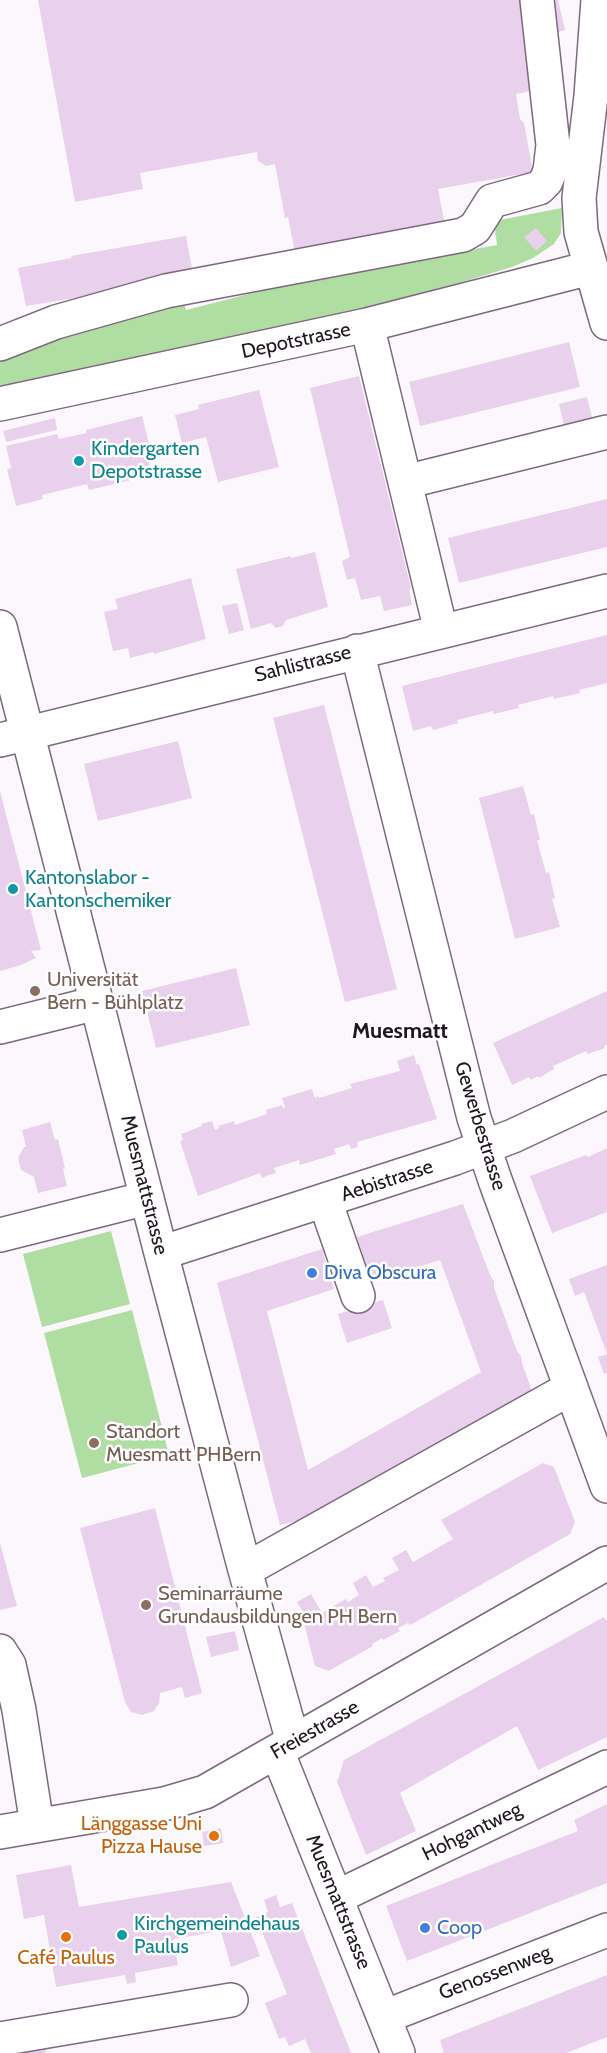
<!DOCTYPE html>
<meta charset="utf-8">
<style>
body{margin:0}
canvas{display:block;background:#fcf7fc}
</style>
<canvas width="607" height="2053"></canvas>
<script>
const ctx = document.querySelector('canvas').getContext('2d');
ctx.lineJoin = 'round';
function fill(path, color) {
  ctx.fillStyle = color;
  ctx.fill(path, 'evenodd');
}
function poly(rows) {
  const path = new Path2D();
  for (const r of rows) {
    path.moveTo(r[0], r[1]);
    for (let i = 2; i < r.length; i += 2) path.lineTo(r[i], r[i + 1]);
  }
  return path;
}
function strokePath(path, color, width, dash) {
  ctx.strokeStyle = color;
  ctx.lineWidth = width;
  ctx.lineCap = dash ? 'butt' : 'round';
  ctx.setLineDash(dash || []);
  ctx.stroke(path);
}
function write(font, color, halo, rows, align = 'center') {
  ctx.font = font + ' Cabin,sans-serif';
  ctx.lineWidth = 5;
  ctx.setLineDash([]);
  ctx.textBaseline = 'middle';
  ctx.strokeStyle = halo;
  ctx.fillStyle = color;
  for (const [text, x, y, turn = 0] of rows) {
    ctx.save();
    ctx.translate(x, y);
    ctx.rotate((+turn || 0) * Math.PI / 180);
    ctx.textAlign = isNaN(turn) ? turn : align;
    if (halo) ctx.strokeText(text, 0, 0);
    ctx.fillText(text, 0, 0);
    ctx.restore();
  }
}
const green = poly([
 [562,208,561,233,554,244,533,258,512,267,399,301,0,386,0,351,181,293,186,310,303,280,497,245,494,221],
 [111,1231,130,1304,42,1327,23,1254],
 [132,1310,169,1455,82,1478,44,1333]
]);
const building = poly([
 [38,0,526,0,535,90,516,94,520,119,524,123,533,172,438,189,445,225,295,253,288,217,285,218,275,164,266,166,258,161,257,152,140,173,143,189,75,202],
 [549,0,558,0,565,30,555,33],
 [536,228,547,241,536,251,524,237],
 [186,236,193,274,93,295,26,306,18,268,72,258,71,256],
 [569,342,580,387,420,426,409,382],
 [359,376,411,588,409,589,412,605,384,611,380,596,361,600,355,578,347,580,342,561,350,557,310,388],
 [259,390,279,467,218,482,206,437,182,443,175,415,199,409,198,405],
 [587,397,594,425,566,433,559,404],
 [142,416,151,452,147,454,152,475,89,490,87,484,42,495,43,499,16,506,7,469,11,468,6,446,57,434,59,439,87,433,86,430],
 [55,418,57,430,6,442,3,431],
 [607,499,607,547,459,583,448,538],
 [315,552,328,607,286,620,283,626,276,628,271,623,251,629,236,569,291,556,291,558],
 [191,578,206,639,154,654,153,652,130,658,128,648,113,651,104,612,118,609,115,599],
 [237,603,244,630,229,634,222,606],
 [607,635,607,683,579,690,580,693,554,699,553,696,518,705,519,708,493,714,493,711,457,720,458,723,433,730,431,726,413,731,402,686],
 [324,705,397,989,345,1002,273,718],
 [178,741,192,798,98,821,84,764],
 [523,786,531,815,534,814,540,840,537,840,546,873,549,872,555,898,552,899,560,927,515,939,479,798],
 [0,791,41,950,31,951,36,958,21,965,0,971],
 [236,968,250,1025,156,1048,142,991],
 [607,991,607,1045,604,1046,605,1048,588,1054,586,1051,553,1066,554,1069,539,1078,538,1076,531,1080,529,1077,512,1085,493,1043],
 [414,1055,417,1065,419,1064,437,1119,357,1142,358,1147,351,1149,349,1144,334,1149,336,1154,300,1165,299,1160,274,1168,276,1173,269,1175,262,1178,260,1173,198,1196,180,1141,183,1140,181,1134,202,1126,201,1124,212,1121,215,1130,219,1128,218,1126,234,1121,235,1125,267,1114,266,1110,282,1105,283,1108,285,1107,282,1098,312,1089,315,1098,318,1096,319,1098,352,1088,350,1084,400,1071,397,1061],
 [50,1122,55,1140,58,1139,65,1168,63,1169,67,1186,38,1193,34,1177,21,1170,18,1158,24,1147,26,1147,22,1130],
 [607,1148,607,1212,552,1233,530,1176,586,1155,588,1157],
 [463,1204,490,1275,494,1281,494,1288,517,1351,521,1356,522,1363,532,1391,466,1427,463,1431,304,1519,280,1525,217,1283,322,1249,334,1289,267,1311,308,1470,481,1372,440,1260,399,1273,397,1268,370,1277,357,1237],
 [607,1265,607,1373,604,1374,598,1357,607,1354,590,1308,584,1292,575,1296,569,1279],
 [383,1300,392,1328,347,1343,338,1314],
 [543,1463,554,1467,575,1522,570,1534,412,1624,410,1625,408,1623,398,1628,400,1631,383,1640,382,1638,372,1644,373,1646,332,1669,329,1671,315,1666,304,1623,308,1621,297,1602,311,1594,322,1613,344,1600,346,1599,348,1602,359,1595,353,1583,366,1575,373,1587,385,1581,383,1578,399,1570,392,1558,406,1550,413,1562,453,1539,441,1520],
 [155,1508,202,1693,185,1698,182,1687,160,1693,159,1703,154,1711,142,1715,131,1712,125,1702,80,1528],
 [0,1543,17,1606,0,1610],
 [604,1617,607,1622,607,1737,538,1770,517,1726,400,1793,416,1831,366,1855,337,1782,344,1760],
 [235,1631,239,1650,211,1657,206,1637],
 [607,1804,607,1883,407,1961,386,1906,578,1831,574,1820],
 [221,1828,223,1843,204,1846,202,1832],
 [71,1865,79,1907,231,1882,260,1956,231,1967,221,1931,173,1939,178,1965,135,1973,136,1982,127,1984,125,1975,56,1987,44,1915,24,1919,16,1875],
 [276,1895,280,1907,292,1903,351,2053,311,2053,305,2039,289,2046,285,2037,279,2039,265,2003,287,1994,256,1917,268,1912,264,1900],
 [607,1975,607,2037,566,2053,444,2053,440,2040],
 [45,2040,46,2053,0,2053]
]);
const minor = poly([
 [598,0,591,96,579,198,581,232,607,323],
 [367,325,441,631],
 [0,344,56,322,166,291,463,235,475,228,492,201,539,188,546,181,550,171,553,145,537,0],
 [0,404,367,325,590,268],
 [405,482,607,432],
 [0,627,161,1253,245,1570,293,1742],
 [357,651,474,1118,495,1180,607,1486],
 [0,740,607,591],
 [0,1027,97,1003],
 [325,1201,358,1296],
 [0,1235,147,1198],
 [161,1253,455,1158,513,1136,607,1092],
 [245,1570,571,1388],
 [0,1651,9,1665,19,1710,37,1825],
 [277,1751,398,2053],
 [0,1832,164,1804,205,1792,607,1563],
 [337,1897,607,1767],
 [384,2017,607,1930],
 [0,2039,231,2000]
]);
const markers = [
 [79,461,6,"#0f9aa8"],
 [13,889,6,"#0f9aa8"],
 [35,991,6,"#8d6e63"],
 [312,1273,6,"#3f7fe0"],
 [94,1443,6,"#8d6e63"],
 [146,1605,6,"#8d6e63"],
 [214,1836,6,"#e8710a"],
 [425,1928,6,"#3f7fe0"],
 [122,1935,6,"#0f9aa8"],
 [66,1937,6,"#e8710a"]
];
const streetNames = [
 ["Depotstrasse",296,341,-12],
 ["Sahlistrasse",303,664,-14],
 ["Gewerbestrasse",480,1126,73],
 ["Aebistrasse",387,1181,-18],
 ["Muesmattstrasse",144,1185,76],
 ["Freiestrasse",315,1730,-30],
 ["Hohgantweg",472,1832,-26],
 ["Muesmattstrasse",338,1902,68],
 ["Genossenweg",495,1973,-21]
];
const cultureNames = [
 ["Kindergarten",91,449],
 ["Depotstrasse",91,472],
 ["Kantonslabor -",25,878],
 ["Kantonschemiker",25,901],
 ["Kirchgemeindehaus",134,1924],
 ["Paulus",134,1947]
];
const educationNames = [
 ["Universität",47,980],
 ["Bern - Bühlplatz",47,1003],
 ["Standort",106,1432],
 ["Muesmatt PHBern",106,1455],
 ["Seminarräume",158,1594],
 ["Grundausbildungen PH Bern",158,1617]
];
const shopNames = [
 ["Diva Obscura",324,1273],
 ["Coop",437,1928]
];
const foodNames = [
 ["Länggasse Uni",202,1824],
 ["Pizza Hause",202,1847],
 ["Café Paulus",66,1958,"center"]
];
const quarterNames = [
 ["Muesmatt",400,1032]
];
fill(green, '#b0dea2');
fill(building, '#e9d0ec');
strokePath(minor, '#7e6880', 36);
strokePath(minor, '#fff', 33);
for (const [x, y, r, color] of markers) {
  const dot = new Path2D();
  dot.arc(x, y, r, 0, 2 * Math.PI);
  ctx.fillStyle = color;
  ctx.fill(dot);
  strokePath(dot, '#fff', 2);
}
write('20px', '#1f1620', '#fff', streetNames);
write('20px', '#0d838f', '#fff', cultureNames, 'left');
write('20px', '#785e54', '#fff', educationNames, 'left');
write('20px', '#366cbe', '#fff', shopNames, 'left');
write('20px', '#c56008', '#fff', foodNames, 'right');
write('bold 22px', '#1f1620', '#fff', quarterNames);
</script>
